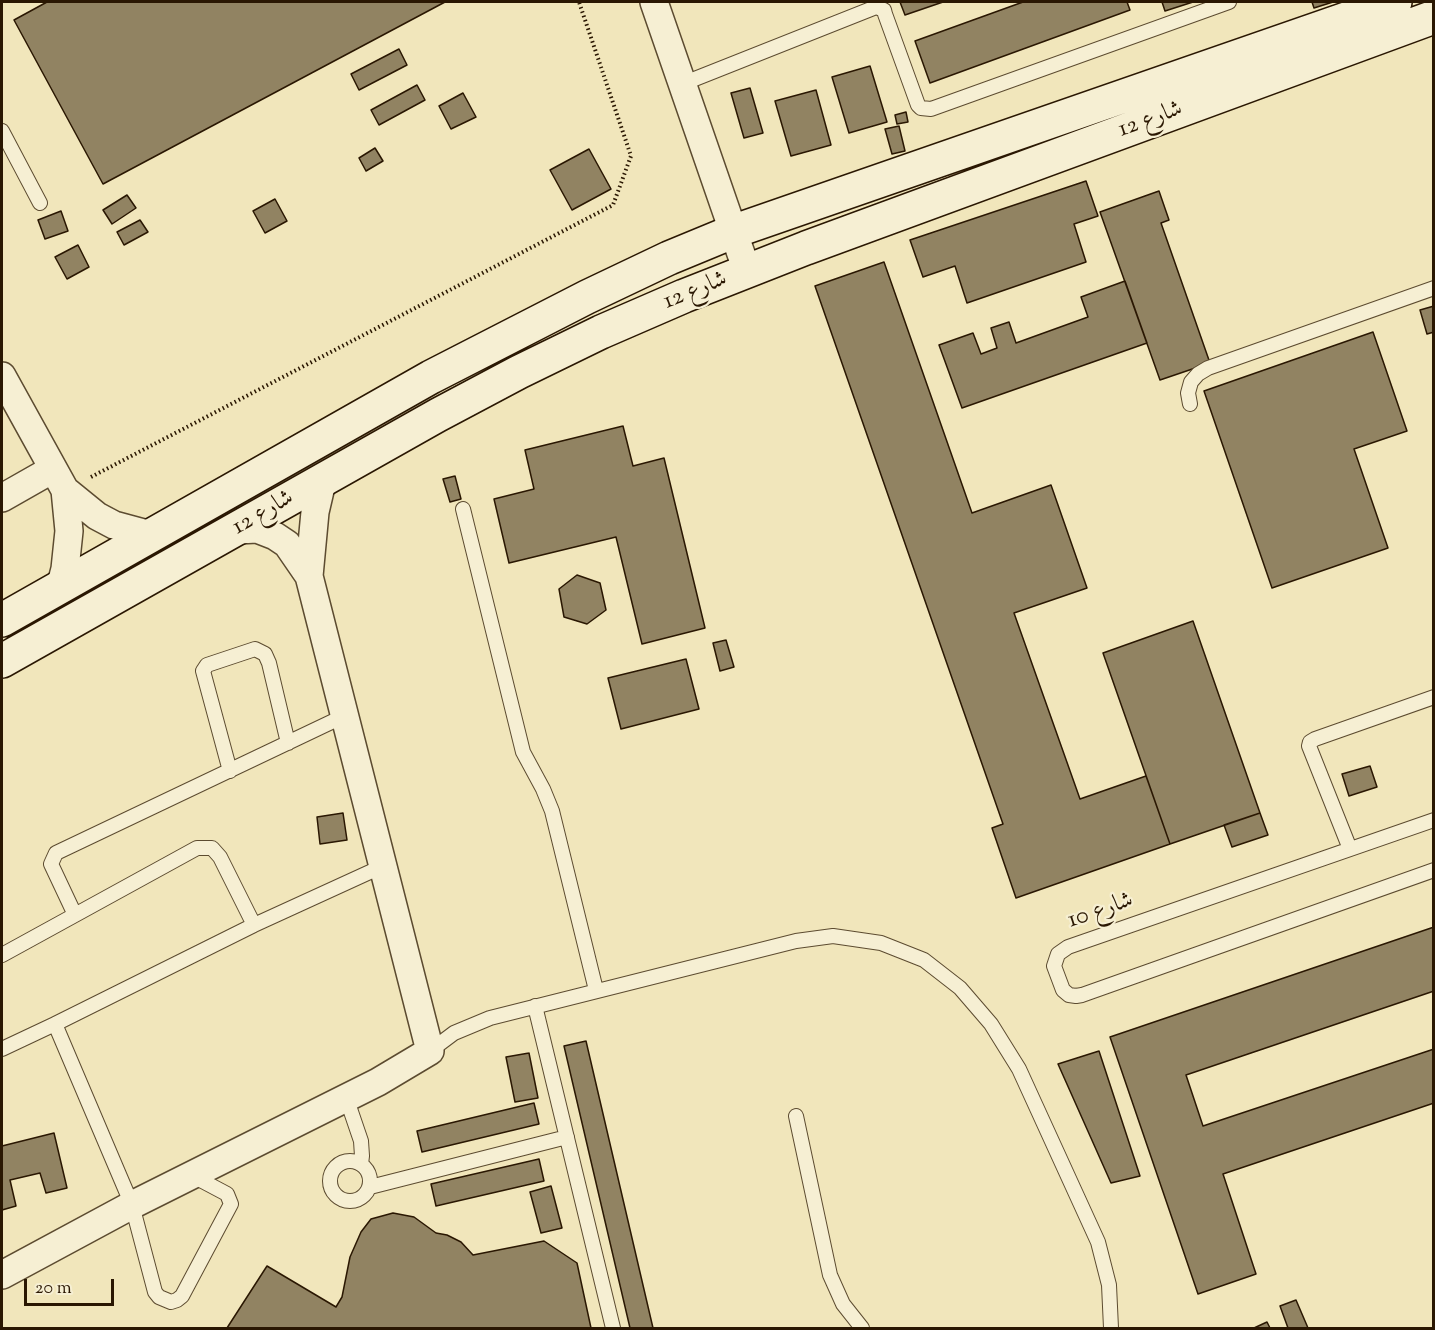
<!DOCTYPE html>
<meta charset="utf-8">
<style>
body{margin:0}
#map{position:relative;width:1435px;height:1330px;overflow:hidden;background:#f1e6bb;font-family:"Sorts Mill Goudy",serif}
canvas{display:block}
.frame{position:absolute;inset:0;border:3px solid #2a1702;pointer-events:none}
.scale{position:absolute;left:24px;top:1279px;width:90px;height:27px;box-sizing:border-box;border:3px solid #2a1702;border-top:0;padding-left:8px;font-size:18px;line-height:21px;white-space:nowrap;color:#2a1702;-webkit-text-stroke:4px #f6efd3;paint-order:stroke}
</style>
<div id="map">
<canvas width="1435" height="1330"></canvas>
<div class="frame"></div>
<div class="scale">20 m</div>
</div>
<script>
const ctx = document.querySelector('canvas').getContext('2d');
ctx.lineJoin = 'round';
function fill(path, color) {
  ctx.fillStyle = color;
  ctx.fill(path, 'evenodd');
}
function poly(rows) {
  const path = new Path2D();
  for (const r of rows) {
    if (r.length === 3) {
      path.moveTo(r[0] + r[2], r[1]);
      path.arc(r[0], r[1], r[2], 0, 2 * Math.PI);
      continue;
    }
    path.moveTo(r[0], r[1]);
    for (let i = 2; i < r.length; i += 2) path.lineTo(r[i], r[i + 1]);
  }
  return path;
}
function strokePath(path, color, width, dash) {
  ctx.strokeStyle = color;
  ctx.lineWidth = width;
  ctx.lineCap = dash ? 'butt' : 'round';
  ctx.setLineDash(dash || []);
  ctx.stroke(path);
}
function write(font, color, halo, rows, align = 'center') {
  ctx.font = font + ' "Sorts Mill Goudy",Amiri,serif';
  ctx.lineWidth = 4.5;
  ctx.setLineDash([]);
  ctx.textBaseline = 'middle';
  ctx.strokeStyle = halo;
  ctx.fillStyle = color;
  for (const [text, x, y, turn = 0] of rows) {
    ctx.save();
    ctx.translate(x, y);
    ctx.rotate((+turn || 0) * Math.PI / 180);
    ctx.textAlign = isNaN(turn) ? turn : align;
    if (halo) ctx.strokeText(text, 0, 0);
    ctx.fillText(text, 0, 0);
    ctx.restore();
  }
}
const building = poly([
 [47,2,445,2,103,184,14,20,47,2],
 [900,2,943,2,905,15,900,2],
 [1023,2,1127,2,1130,10,930,83,915,41,1023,2],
 [1162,2,1193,2,1165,11,1162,2],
 [1312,2,1333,2,1314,8,1312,2],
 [399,49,407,65,359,90,351,74,399,49],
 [870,66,887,122,849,133,832,77,870,66],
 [417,85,425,100,379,125,371,110,417,85],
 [750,88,763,133,744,138,731,93,750,88],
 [816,90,831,145,791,156,775,101,816,90],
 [463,93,476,117,451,129,439,106,463,93],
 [906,112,908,122,897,124,895,115,906,112],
 [899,126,905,151,892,154,885,129,899,126],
 [375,148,383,161,366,171,359,158,375,148],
 [589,149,611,189,572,210,550,170,589,149],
 [1086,181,1098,216,1074,224,1086,262,967,303,955,266,923,277,910,240,1086,181],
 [1159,191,1169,220,1161,223,1210,363,1160,380,1100,212,1159,191],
 [127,195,136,208,112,224,103,210,127,195],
 [275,199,287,221,265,233,253,211,275,199],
 [61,211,68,231,45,239,38,220,61,211],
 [140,220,148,232,124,245,117,232,140,220],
 [78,245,89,267,67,279,55,257,78,245],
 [884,262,972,513,1051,485,1087,588,1014,613,1080,799,1146,776,1170,844,1016,898,992,828,1003,824,815,286,884,262],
 [1125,281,1147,343,962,408,939,345,973,333,981,354,997,348,991,328,1009,322,1016,343,1088,317,1081,297,1125,281],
 [1434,306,1434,332,1427,334,1420,310,1434,306],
 [1373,332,1407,431,1354,449,1388,548,1272,588,1204,391,1373,332],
 [623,426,633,466,664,458,705,628,642,644,616,537,509,563,494,499,534,489,525,450,623,426],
 [455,476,461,499,450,502,443,479,455,476],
 [577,575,600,583,606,610,587,624,564,617,559,589,577,575],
 [1193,621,1260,813,1170,844,1103,653,1193,621],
 [726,640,734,667,720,671,713,643,726,640],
 [686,659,699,709,621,729,608,678,686,659],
 [1370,766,1377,787,1349,796,1342,774,1370,766],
 [343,813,347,840,320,844,317,817,343,813],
 [1260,813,1268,835,1232,847,1224,825,1260,813],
 [1434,927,1434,991,1186,1075,1203,1126,1434,1049,1434,1103,1223,1174,1256,1274,1198,1294,1110,1037,1434,927],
 [586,1041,653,1328,630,1328,564,1046,586,1041],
 [1099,1051,1140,1176,1111,1183,1058,1064,1099,1051],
 [529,1053,538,1098,515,1102,506,1057,529,1053],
 [534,1103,539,1124,422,1152,417,1131,534,1103],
 [54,1133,67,1188,46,1193,40,1173,10,1180,16,1206,2,1210,2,1146,54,1133],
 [539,1159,544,1181,436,1206,431,1184,539,1159],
 [551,1186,562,1228,541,1233,530,1192,551,1186],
 [393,1213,414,1217,436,1233,447,1235,461,1242,473,1255,544,1241,577,1263,591,1328,227,1328,267,1266,336,1307,342,1297,350,1257,361,1232,371,1219,393,1213],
 [1296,1300,1308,1328,1288,1328,1280,1306,1296,1300],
 [1267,1322,1270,1328,1254,1328,1267,1322]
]);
const path = poly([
 [91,477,613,205,631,156,579,2]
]);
const lane = poly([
 [682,84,876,7,884,10,885,14,918,105,921,108,931,109,1229,2],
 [2,131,40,203],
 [1190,404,1188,393,1191,382,1198,374,1208,368,1434,288],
 [463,509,523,752,543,789,552,811,596,990],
 [230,771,203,671,207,665,255,649,265,654,269,663,288,743],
 [1434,820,1068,947,1058,954,1054,966,1063,990,1069,995,1076,996,1082,995,1434,870],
 [1350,849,1309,746,1310,742,1315,739,1434,697],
 [75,915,51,864,56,853,344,716],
 [2,955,197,848,212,848,220,857,254,925],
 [535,1006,613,1328],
 [55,1024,254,925,383,866],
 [2,1049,55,1024,132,1205,155,1292,159,1297,171,1302,177,1300,182,1296,231,1204,227,1194,193,1176],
 [430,1051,454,1033,490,1018,796,941,833,936,881,943,924,960,960,988,991,1024,1019,1069,1098,1242,1109,1285,1111,1328],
 [346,1097,361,1141,362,1156,361,1164],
 [796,1116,830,1275,843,1304,862,1328],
 [350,1181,20],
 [370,1187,567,1137]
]);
const street = poly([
 [654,2,747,271],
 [2,376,65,490,69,531,65,569,60,588],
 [65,490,97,516,114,525,151,535],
 [2,498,53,469],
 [309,576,315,512,322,482],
 [2,1275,132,1205,378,1082,430,1051,309,576,287,544,275,536,257,529,238,530]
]);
const secondary = poly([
 [2,620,431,377,587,297,669,258,732,232,1395,2],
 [2,661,438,415,519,372,601,332,684,296,806,248,1434,17]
]);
const streetNames = [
 ["شارع 12",1151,121,-20],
 ["شارع 12",696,292,-22],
 ["شارع 12",264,514,-30],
 ["شارع 10",1101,912,-19]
];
fill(building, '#918362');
strokePath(building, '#2a1702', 1.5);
strokePath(lane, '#5c4b30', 16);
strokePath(street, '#5c4b30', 30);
strokePath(secondary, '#2a1702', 36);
strokePath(path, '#2a1702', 4, [1.5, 3]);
strokePath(lane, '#f6efd3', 14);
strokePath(street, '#f6efd3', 27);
strokePath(secondary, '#f6efd3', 33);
write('24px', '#2a1702', '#f6efd3', streetNames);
</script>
